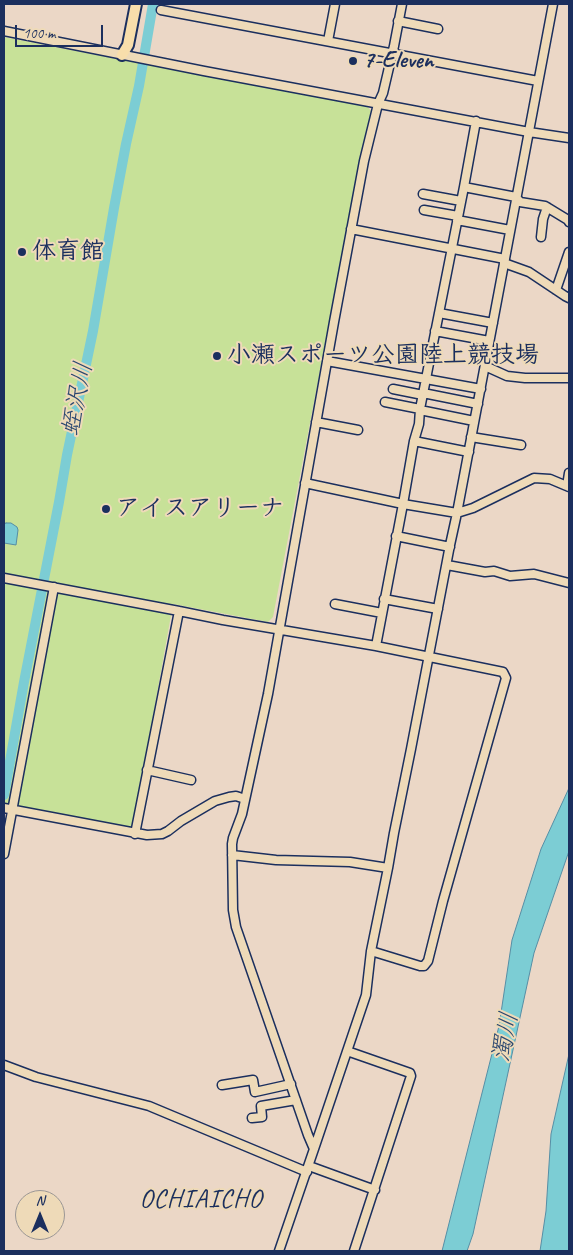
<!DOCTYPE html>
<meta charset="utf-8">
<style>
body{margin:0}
#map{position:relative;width:573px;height:1255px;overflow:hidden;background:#ebd7c6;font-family:Caveat,sans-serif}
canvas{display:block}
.frame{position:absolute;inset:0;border:5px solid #1b2f5e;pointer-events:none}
.north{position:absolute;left:15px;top:1190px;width:50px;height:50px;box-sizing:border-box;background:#eedab8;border:1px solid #9a9694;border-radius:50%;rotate:0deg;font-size:14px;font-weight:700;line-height:20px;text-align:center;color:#1b2f5e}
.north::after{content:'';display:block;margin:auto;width:18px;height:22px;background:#1b2f5e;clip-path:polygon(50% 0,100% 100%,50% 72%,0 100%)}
.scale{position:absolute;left:15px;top:25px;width:88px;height:22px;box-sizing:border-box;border:2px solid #1b2f5e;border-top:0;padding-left:6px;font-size:15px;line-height:18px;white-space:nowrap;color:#1b2f5e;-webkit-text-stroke:4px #eedab8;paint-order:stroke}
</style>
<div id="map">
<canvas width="573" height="1255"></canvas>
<div class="frame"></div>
<div class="north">N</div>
<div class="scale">100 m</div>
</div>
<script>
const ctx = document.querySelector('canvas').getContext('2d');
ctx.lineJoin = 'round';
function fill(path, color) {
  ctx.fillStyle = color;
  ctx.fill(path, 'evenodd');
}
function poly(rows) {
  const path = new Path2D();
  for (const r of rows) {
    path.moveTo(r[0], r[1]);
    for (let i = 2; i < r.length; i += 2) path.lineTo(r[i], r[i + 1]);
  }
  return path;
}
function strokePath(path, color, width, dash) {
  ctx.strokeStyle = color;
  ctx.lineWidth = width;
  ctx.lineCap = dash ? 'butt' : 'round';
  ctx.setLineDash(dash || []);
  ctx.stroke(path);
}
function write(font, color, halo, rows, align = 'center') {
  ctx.font = font + ' Caveat,"Klee One",sans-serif';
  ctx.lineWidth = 4;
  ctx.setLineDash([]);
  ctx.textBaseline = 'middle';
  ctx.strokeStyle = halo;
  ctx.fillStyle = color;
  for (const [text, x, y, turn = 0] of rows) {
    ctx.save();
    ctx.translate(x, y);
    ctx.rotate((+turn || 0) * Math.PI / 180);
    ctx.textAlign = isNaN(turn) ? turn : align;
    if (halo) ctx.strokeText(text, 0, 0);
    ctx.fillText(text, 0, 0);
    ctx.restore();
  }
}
const green = poly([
 [4,37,127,61,366,105,371,111,359,166,273,617,268,622,173,604,133,828,4,806]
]);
const water = poly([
 [6,523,11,523,17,527,18,530,16,545,4,543,4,524,6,523],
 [569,788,569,851,534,953,473,1234,467,1251,442,1251,499,1026,512,940,541,849,569,788],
 [569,1054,569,1251,540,1251,546,1211,551,1134,569,1054]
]);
const river = poly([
 [4,795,24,682,59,502,67,455,93,331,114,208,126,144,139,86,153,4]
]);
const minor = poly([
 [161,10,538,81],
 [398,21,438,29],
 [4,31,204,71,529,132,569,138],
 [328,41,335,4],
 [464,187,516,197,520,202,545,206,568,220,569,222],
 [423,194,461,201],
 [424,210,458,216],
 [457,220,510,230],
 [351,229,505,259],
 [541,237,543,219,547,207],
 [504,263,529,272,565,296,569,298],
 [556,290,569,252],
 [439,313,493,323],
 [435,331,489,341],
 [327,361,481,389],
 [485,366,507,376,525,378,569,378],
 [393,389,423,395],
 [423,393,478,404],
 [385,402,420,409],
 [420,410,474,421],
 [316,422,358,430],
 [471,437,521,445],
 [414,441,469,452],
 [305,483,403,504,457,513,473,508,534,478,550,479,569,487],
 [567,486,569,473],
 [396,536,450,547],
 [447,565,485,572,494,571,510,576,534,574,569,583],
 [4,578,179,611,223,620,376,646,503,672,506,678,443,901,428,961,424,966,420,966,371,951,366,995,314,1149],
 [384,599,438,609],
 [335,604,382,613],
 [376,646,403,504,414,441,419,424,420,409,464,187,476,121],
 [147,770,191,780],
 [4,808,147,835,162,834,168,831,181,821,215,801,229,797,236,796,245,799],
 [135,834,179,611],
 [4,854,54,587],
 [232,855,276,860,350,862,388,868],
 [371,951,388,868,394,833,411,749,450,545,457,513,553,4],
 [347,1051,410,1073,411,1076,354,1251],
 [4,1065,36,1077,149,1106,307,1172],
 [222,1085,253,1080,255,1092,291,1084],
 [252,1118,262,1117,261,1106,296,1100],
 [309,1166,375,1190],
 [279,1251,314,1149,308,1135,236,927,233,910,232,844,233,838,242,814,268,694,334,322,364,161,378,104,383,93,394,46,402,4]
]);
const major = poly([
 [122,55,128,45,136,4]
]);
const markers = [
 [353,61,5,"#1b2f5e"],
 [22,252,5,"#1b2f5e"],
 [217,356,5,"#1b2f5e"],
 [106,509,5,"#1b2f5e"]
];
const poiNames = [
 ["7-Eleven",363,61],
 ["体育館",32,252],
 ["小瀬スポーツ公園陸上競技場",227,356],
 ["アイスアリーナ",116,509]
];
const waterNames = [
 ["蛭沢川",78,399,-79],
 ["濁川",506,1037,-79]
];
const quarterNames = [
 ["OCHIAICHO",201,1200]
];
fill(green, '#c7e198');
fill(water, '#7ccdd4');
strokePath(water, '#558ea5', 1);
strokePath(river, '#7ccdd4', 10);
strokePath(minor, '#1b2f5e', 11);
strokePath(major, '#1b2f5e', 14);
strokePath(minor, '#eedab8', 8);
strokePath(major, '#f8deab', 10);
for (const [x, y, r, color] of markers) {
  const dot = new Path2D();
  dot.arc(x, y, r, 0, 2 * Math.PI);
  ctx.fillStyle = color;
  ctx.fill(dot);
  strokePath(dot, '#eedab8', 2);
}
write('bold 24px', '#1b2f5e', '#eedab8', poiNames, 'left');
write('italic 25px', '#2a4770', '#eedab8', waterNames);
ctx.letterSpacing = '1px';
write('26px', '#1b2f5e', '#eedab8', quarterNames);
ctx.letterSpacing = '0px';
</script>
